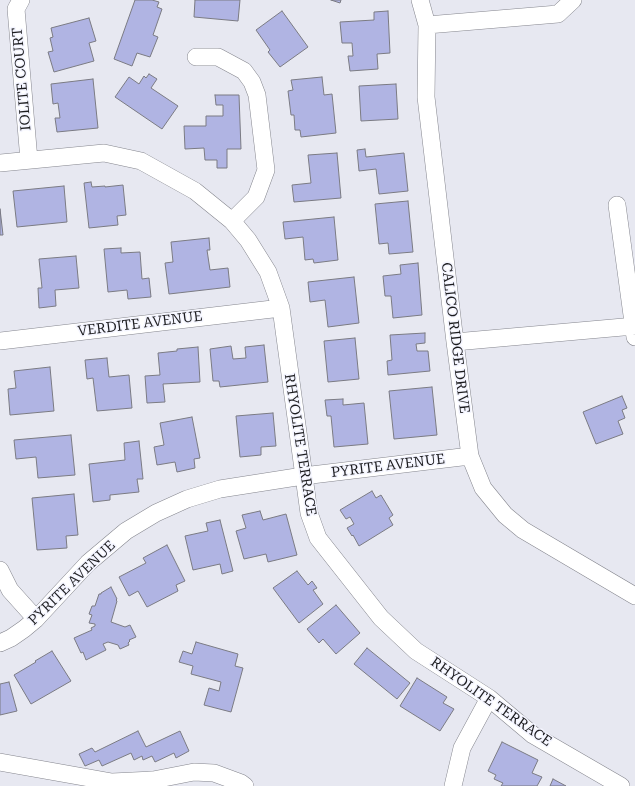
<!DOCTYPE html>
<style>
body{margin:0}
canvas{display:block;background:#e7e8f1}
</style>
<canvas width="635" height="786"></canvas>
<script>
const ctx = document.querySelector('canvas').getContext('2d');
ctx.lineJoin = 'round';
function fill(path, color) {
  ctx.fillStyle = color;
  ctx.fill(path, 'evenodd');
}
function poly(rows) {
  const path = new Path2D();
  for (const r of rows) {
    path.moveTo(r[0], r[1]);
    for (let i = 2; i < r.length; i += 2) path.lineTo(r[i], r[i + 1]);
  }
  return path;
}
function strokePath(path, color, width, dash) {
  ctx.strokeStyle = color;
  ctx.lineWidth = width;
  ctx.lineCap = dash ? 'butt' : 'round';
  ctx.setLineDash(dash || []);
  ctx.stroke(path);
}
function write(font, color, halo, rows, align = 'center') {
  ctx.font = font + ' "Roboto Serif",serif';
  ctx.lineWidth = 3;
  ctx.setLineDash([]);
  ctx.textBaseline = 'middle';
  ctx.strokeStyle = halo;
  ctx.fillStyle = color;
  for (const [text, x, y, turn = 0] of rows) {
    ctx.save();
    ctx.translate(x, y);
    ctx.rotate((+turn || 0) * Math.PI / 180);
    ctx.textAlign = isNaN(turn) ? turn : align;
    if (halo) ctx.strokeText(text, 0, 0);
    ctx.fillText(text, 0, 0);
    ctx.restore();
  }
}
const building = poly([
 [135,0,152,0,159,2,157,7,162,9,153,35,158,37,150,57,137,53,132,66,114,59,135,0],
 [195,0,240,0,238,21,194,17,195,0],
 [331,0,341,0,340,3,331,0],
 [282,11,308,47,280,67,268,52,270,50,256,30,282,11],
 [388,11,390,53,377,54,378,69,350,71,348,56,353,56,352,43,342,43,340,22,374,20,374,12,388,11],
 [89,18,96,41,89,43,94,61,54,72,48,52,53,51,50,38,53,37,51,28,89,18],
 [149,74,157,79,151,88,178,106,162,129,115,97,129,77,139,84,144,76,146,78,149,74],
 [322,77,324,95,332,94,336,133,301,137,300,130,295,130,294,115,291,115,288,91,293,90,291,80,322,77],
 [93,79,98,128,57,132,55,118,60,118,58,103,53,104,51,84,93,79],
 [396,84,398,119,361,121,359,86,396,84],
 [215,95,239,95,241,149,227,149,227,168,217,168,217,160,205,160,204,148,185,149,184,126,206,126,206,116,223,116,223,105,216,105,215,95],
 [365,149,366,157,404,153,408,191,379,194,376,169,359,171,357,150,365,149],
 [337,153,341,198,294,202,292,185,311,183,308,155,337,153],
 [91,182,92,187,105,186,105,187,123,185,126,215,117,216,118,225,89,228,84,183,91,182],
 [64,186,67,222,17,227,13,191,64,186],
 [408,201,413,252,389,254,388,243,379,244,375,204,408,201],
 [0,209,3,235,0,235,0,209],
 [334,217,338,260,314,263,313,259,305,260,303,237,285,239,283,222,334,217],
 [209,238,210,250,207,250,210,270,228,268,230,287,169,294,165,263,173,262,171,242,209,238],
 [121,248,121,253,140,252,142,279,149,278,151,297,128,299,127,290,108,292,104,249,121,248],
 [76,256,79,288,55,290,56,306,39,308,38,288,42,288,39,259,76,256],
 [418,263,422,315,393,318,391,296,385,296,383,276,401,274,400,265,418,263],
 [354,277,359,323,328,327,325,300,310,302,308,282,354,277],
 [425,333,425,343,416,344,417,351,428,351,430,371,388,375,387,361,392,360,390,335,425,333],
 [355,338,359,379,328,382,324,341,355,338],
 [264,345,268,382,220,387,219,381,213,381,210,349,231,346,233,359,246,358,245,347,264,345],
 [198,347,200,382,163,384,165,402,147,403,145,376,160,375,158,353,177,351,177,349,198,347],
 [107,358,109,377,129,375,132,408,97,411,93,378,87,379,85,360,107,358],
 [50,367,54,411,10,415,8,389,16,388,14,371,50,367],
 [432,387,437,435,394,439,389,391,432,387],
 [622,396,627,408,622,410,625,418,618,421,623,434,596,444,583,412,622,396],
 [343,399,343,405,364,403,368,444,334,447,331,416,327,416,325,400,343,399],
 [273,413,276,446,261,447,261,455,240,457,236,416,273,413],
 [192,417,200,458,194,459,195,468,177,472,175,462,157,465,154,447,164,445,160,423,192,417],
 [71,435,75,475,38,478,36,457,16,459,14,440,71,435],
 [139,441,143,479,137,479,139,492,110,495,110,500,93,502,89,464,125,460,124,443,139,441],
 [372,491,376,498,381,495,393,515,389,518,393,525,359,546,353,535,352,536,347,528,354,524,350,517,346,519,340,510,372,491],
 [74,494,78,535,66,536,67,548,37,550,32,498,74,494],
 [260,511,263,520,286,514,297,555,268,562,266,554,244,559,236,531,246,528,242,515,260,511],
 [220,520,233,571,222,574,220,564,193,570,185,536,208,531,206,523,220,520],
 [167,545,185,581,176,585,178,591,147,607,138,591,129,596,119,577,146,563,143,558,167,545],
 [297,571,308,585,312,581,317,588,313,590,323,604,299,623,273,588,297,571],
 [111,587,117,599,116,600,117,601,111,622,125,627,130,625,136,637,129,640,130,641,128,643,129,645,120,649,118,645,108,642,103,644,106,650,86,660,83,652,81,653,74,638,92,630,91,628,95,626,95,624,89,623,92,615,89,614,92,606,95,606,99,594,101,594,101,593,111,587],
 [336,605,360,633,336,654,323,639,319,643,307,629,336,605],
 [196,642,238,654,235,666,243,668,231,712,204,705,209,688,219,691,221,682,191,674,193,666,179,662,183,651,192,654,196,642],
 [367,648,410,683,397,699,354,664,367,648],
 [52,651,71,681,31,704,14,675,36,662,35,661,52,651],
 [417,678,447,697,443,703,454,709,440,731,400,706,417,678],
 [9,682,17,711,0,715,0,684,9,682],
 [138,731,146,747,180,731,189,751,176,758,174,753,155,762,152,756,143,760,142,756,134,760,131,753,102,766,99,760,85,766,79,754,92,748,95,752,138,731],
 [502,742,538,760,532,773,542,777,537,786,501,786,503,783,494,779,496,775,488,771,502,742],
 [553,779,566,786,550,786,553,779]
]);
const minor = poly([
 [21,0,16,9,29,160],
 [420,0,427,25,426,97,455,342,470,456,483,488,505,515,523,530,635,596],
 [427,25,558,14,573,0],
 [196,57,218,57,244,71,252,82,257,95,266,170,256,197,232,221],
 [0,163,104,153,141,161,195,191,232,221,248,240,268,272,281,308,309,513,318,538,381,618,416,651,489,698,533,735,621,786],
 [617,205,635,337],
 [0,341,281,308],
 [455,342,635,326],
 [0,570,10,590,36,619],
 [0,643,11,638,24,629,36,619,88,563,126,531,156,513,187,499,220,489,303,476,470,456],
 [0,762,112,782,153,780,194,772,214,773,241,783,245,786],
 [453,786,462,748,489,698]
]);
const streetNames = [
 ["IOLITE COURT",22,79,-95],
 ["VERDITE AVENUE",140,324,-7],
 ["CALICO RIDGE DRIVE",455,338,83],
 ["RHYOLITE TERRACE",300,445,81],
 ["PYRITE AVENUE",388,466,-7],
 ["PYRITE AVENUE",72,583,-44],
 ["RHYOLITE TERRACE",491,702,35]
];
fill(building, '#b0b4e3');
strokePath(building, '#7b7b83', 1);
strokePath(minor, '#85868e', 18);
strokePath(minor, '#fff', 17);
write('14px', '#1c1c1f', '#f4f5ff', streetNames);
</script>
